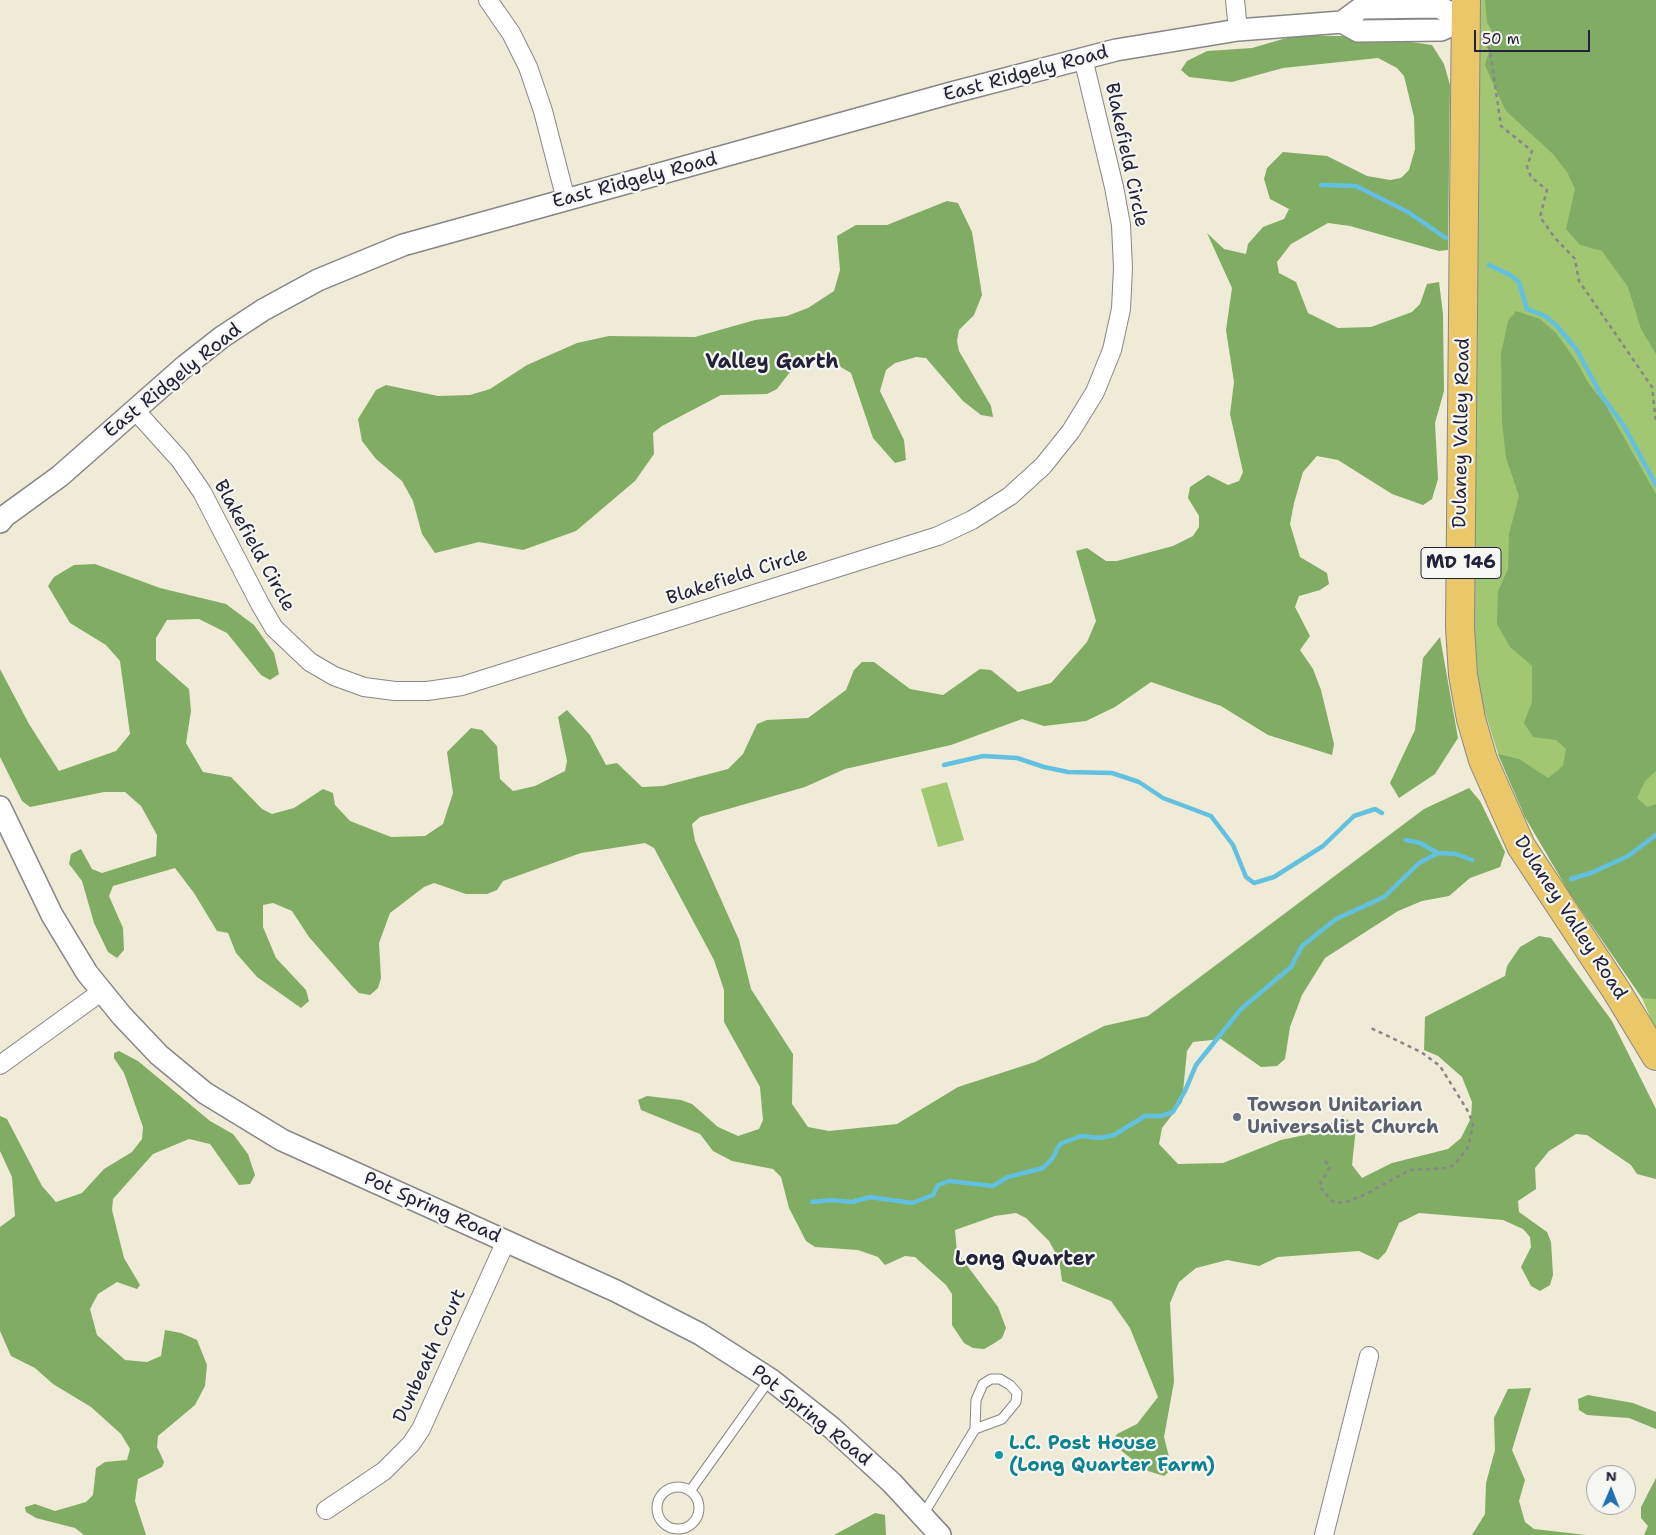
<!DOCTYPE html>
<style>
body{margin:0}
#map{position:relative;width:1656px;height:1535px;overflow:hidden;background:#efebd7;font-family:"Shantell Sans",sans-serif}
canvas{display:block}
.north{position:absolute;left:1586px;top:1465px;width:50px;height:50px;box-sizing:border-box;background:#f6f6f2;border:1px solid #a1a1a9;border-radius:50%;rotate:1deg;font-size:14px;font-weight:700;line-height:20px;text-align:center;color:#22223b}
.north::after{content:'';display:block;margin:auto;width:18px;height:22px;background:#1f6fb2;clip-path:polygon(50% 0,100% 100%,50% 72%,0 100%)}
.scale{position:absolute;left:1474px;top:30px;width:116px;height:22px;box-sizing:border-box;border:2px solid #22223b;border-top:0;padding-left:6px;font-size:15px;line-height:18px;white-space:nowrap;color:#22223b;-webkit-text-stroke:4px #f6f6f2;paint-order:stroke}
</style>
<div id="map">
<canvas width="1656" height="1535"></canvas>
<div class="north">N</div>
<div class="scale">50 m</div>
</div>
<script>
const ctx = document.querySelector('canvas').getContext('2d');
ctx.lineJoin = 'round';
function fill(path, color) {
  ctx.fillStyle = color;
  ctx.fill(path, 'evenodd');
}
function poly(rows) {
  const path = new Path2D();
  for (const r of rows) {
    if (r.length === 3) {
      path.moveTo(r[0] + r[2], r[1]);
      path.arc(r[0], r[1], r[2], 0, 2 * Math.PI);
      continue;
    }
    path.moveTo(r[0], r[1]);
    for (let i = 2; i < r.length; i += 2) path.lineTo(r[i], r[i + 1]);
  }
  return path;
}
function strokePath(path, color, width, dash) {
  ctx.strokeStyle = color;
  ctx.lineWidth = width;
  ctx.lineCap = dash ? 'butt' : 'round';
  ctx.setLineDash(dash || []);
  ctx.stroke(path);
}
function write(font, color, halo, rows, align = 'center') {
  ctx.font = font + ' "Shantell Sans",sans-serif';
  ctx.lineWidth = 4.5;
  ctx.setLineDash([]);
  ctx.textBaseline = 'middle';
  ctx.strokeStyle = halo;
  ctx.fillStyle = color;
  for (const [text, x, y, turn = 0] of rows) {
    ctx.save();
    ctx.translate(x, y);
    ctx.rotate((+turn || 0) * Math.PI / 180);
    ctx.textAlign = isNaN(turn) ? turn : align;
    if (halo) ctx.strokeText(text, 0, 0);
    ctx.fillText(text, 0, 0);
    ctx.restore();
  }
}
const green = poly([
 [1476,0,1656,0,1656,1031,1642,998,1569,892,1525,817,1498,754,1473,674],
 [947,782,964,840,938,847,921,789]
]);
const forest = poly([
 [1485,0,1656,0,1656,354,1641,329,1628,287,1602,251,1580,245,1566,229,1575,189,1567,172,1553,154,1506,111,1491,79,1485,65,1494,36,1487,22],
 [1297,35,1377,37,1432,45,1444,64,1450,85,1448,250,1439,251,1350,226,1328,223,1291,244,1277,262,1279,273,1296,282,1308,313,1338,328,1371,327,1412,312,1420,304,1427,284,1439,282,1443,314,1444,391,1435,423,1438,479,1432,499,1423,505,1392,494,1338,460,1317,456,1303,472,1294,503,1290,524,1300,557,1327,573,1329,584,1320,590,1299,596,1295,607,1310,636,1300,650,1313,669,1321,690,1334,744,1332,755,1268,735,1221,706,1151,682,1115,707,1086,721,1044,726,1022,719,951,745,845,769,805,787,700,817,692,824,695,841,739,940,751,989,793,1054,792,1104,808,1127,829,1131,897,1124,958,1087,1035,1062,1104,1026,1148,1016,1424,809,1469,788,1480,801,1505,852,1500,867,1470,878,1449,896,1422,901,1398,911,1325,958,1302,995,1290,1027,1285,1059,1277,1066,1261,1067,1221,1039,1193,1042,1187,1051,1182,1102,1162,1128,1159,1144,1178,1164,1223,1163,1281,1140,1314,1133,1343,1116,1356,1127,1352,1165,1362,1178,1392,1163,1448,1149,1461,1138,1471,1118,1472,1102,1462,1077,1438,1056,1424,1050,1425,1017,1505,976,1507,966,1520,947,1539,936,1551,938,1612,1021,1656,1109,1656,1179,1637,1174,1631,1165,1587,1135,1576,1134,1549,1151,1535,1168,1536,1189,1518,1201,1519,1212,1547,1232,1551,1242,1553,1275,1550,1285,1540,1291,1531,1286,1521,1267,1531,1247,1530,1237,1523,1229,1503,1220,1419,1213,1399,1223,1386,1252,1378,1260,1359,1251,1278,1257,1259,1266,1227,1260,1196,1268,1179,1282,1170,1303,1174,1382,1164,1437,1172,1469,1164,1476,1145,1470,1112,1443,1117,1434,1137,1424,1158,1397,1130,1328,1111,1301,1062,1281,1059,1259,1049,1241,1026,1218,1016,1213,995,1216,955,1230,957,1252,998,1307,1006,1328,1002,1338,993,1344,984,1349,973,1348,964,1343,952,1325,952,1294,946,1285,915,1257,905,1256,885,1265,878,1257,858,1250,815,1247,806,1241,789,1208,781,1177,773,1169,732,1161,713,1151,700,1134,641,1110,638,1100,647,1096,681,1100,692,1104,718,1127,738,1136,759,1129,763,1120,760,1087,724,1022,724,990,714,960,654,848,645,843,581,853,503,881,497,890,487,894,466,894,434,883,424,887,390,913,379,943,381,978,378,988,370,995,359,993,352,986,309,937,292,911,273,903,263,905,263,927,276,958,306,990,309,1001,301,1008,257,977,236,953,228,933,217,931,194,893,175,868,113,886,109,896,123,928,124,950,117,958,108,952,94,923,82,881,69,864,71,854,81,849,92,869,102,873,156,856,157,835,141,806,125,792,104,792,30,807,22,801,0,757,0,669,29,724,59,771,116,751,130,734,120,661,106,645,70,623,48,586,54,577,74,565,95,564,160,588,226,604,254,625,274,653,279,674,270,680,261,675,227,633,199,619,167,620,156,638,156,660,189,689,191,711,186,743,203,772,231,777,262,809,272,814,294,808,323,789,333,793,335,805,350,821,391,837,425,836,443,824,453,793,447,752,471,728,482,730,497,746,500,779,513,791,535,786,565,771,567,761,558,717,567,710,590,735,606,765,617,763,642,787,663,786,728,769,743,754,757,724,767,720,808,718,846,690,854,670,862,662,874,662,910,689,943,695,980,669,991,670,1018,692,1051,683,1087,642,1096,621,1076,551,1087,548,1106,561,1117,561,1173,546,1193,536,1199,527,1199,516,1188,498,1190,487,1208,475,1228,485,1239,481,1243,472,1230,414,1234,382,1226,330,1232,288,1207,233,1224,249,1246,254,1248,244,1263,227,1284,219,1289,209,1270,199,1264,179,1267,168,1283,152,1327,156,1367,176,1390,180,1401,178,1409,170,1415,149,1414,117,1404,76,1397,68,1378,58,1283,68,1232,82,1189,77,1181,70,1187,61,1207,51,1252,48],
 [947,201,958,203,972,232,982,295,974,315,959,330,957,341,959,351,991,406,993,417,981,415,963,401,926,358,916,357,895,363,886,370,880,391,904,440,906,460,895,463,873,438,851,373,832,362,809,361,790,372,777,389,767,394,721,395,662,426,653,433,654,454,635,481,576,531,523,550,479,542,435,553,422,534,413,501,402,481,376,459,362,441,358,419,376,390,386,385,438,396,470,395,490,389,527,365,577,343,609,336,695,337,755,320,787,316,808,308,834,291,840,270,837,236,856,225,887,225],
 [1516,311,1540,319,1556,333,1576,361,1589,384,1605,404,1656,494,1656,771,1645,781,1637,798,1647,807,1656,804,1656,999,1642,998,1569,892,1525,817,1498,754,1519,759,1548,778,1563,766,1566,749,1556,740,1533,737,1524,723,1532,702,1532,666,1510,647,1497,624,1498,591,1508,569,1509,534,1519,496,1506,458,1502,421,1501,354,1508,321],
 [1440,637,1458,738,1435,774,1399,798,1390,783,1415,730,1423,658],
 [119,1051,138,1061,210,1121,233,1134,248,1154,255,1175,250,1184,239,1185,210,1144,189,1139,153,1154,113,1199,112,1210,124,1258,140,1285,137,1289,117,1282,98,1294,90,1309,97,1335,125,1360,147,1362,161,1356,165,1330,181,1333,197,1340,207,1365,205,1386,195,1405,158,1436,157,1447,164,1462,162,1467,138,1479,135,1501,146,1535,84,1535,75,1528,36,1518,26,1512,25,1507,35,1504,55,1511,86,1502,93,1495,96,1468,105,1462,127,1460,130,1449,121,1434,91,1407,53,1384,35,1368,11,1356,0,1331,0,1227,15,1216,12,1177,0,1151,0,1116,7,1119,42,1186,56,1202,82,1193,104,1169,132,1152,142,1139,143,1127,124,1073,114,1058,114,1053],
 [1531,1388,1512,1450,1525,1480,1519,1501,1525,1522,1534,1529,1586,1535,1472,1535,1485,1514,1486,1483,1495,1450,1494,1418,1508,1389],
 [1588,1395,1633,1403,1656,1412,1656,1429,1629,1418,1587,1415,1579,1410,1578,1399],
 [1656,1478,1656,1535,1644,1535,1648,1526,1641,1518,1641,1507],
 [875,1513,885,1515,886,1535,834,1535]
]);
const stream = poly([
 [1321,185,1356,186,1408,212,1446,238],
 [1489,265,1510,275,1519,282,1527,309,1545,316,1556,325,1577,350,1601,395,1624,426,1656,485],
 [944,765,983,756,1017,758,1044,767,1068,772,1112,773,1139,782,1163,798,1211,816,1233,845,1246,877,1254,883,1274,877,1323,846,1354,816,1375,809,1382,813],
 [1406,840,1420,843,1438,853],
 [1571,879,1591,873,1628,856,1656,835],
 [812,1202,831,1200,852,1202,870,1197,912,1203,933,1195,938,1185,949,1181,993,1186,1008,1177,1043,1168,1052,1159,1060,1144,1081,1136,1100,1138,1114,1135,1145,1116,1161,1116,1173,1112,1185,1091,1196,1065,1241,1009,1291,967,1302,946,1317,934,1336,919,1384,897,1419,863,1438,853,1456,854,1472,860]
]);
const path = poly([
 [1488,46,1490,50,1501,126,1532,151,1527,167,1531,177,1547,190,1540,217,1555,238,1575,259,1579,281,1652,387,1656,422],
 [1325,1161,1330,1167,1319,1186,1332,1201,1344,1203,1366,1194,1410,1170,1448,1168,1455,1164,1467,1149,1470,1139,1473,1125,1469,1113,1440,1066,1421,1052,1371,1028]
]);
const service = poly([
 [678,1508,21],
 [690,1491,770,1379],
 [923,1515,975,1429,976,1400,983,1384,991,1379,1000,1379,1010,1385,1017,1393,1016,1402,1002,1419,975,1429]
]);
const minor = poly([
 [488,0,511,33,528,67,543,111,566,200],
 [1235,0,1238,30],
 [135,410,180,460,202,492,260,604,274,628,310,662,334,676,364,687,395,691,427,691,462,686,938,536,972,520,1010,496,1043,466,1071,431,1095,392,1112,350,1121,309,1123,268,1121,225,1114,187,1083,58],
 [0,1065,101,992],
 [326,1510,384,1471,411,1444,421,1429,506,1241],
 [1324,1535,1369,1356]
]);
const tertiary = poly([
 [1342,22,1358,31,1441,30,1466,19],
 [0,522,5,516,60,476,185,366,222,337,263,310,318,280,403,245,951,93,1116,50,1238,30,1342,22,1361,8,1438,7,1466,19],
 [0,807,52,915,87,973,122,1016,159,1055,205,1093,282,1140,616,1291,700,1334,770,1379,832,1428,892,1483,940,1535]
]);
const primary = poly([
 [1466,0,1460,627,1463,675,1471,719,1483,760,1521,846,1616,990,1656,1056]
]);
const markers = [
 [1237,1117,5,"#6b7280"],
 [999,1455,5,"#0f9aa8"]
];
const shields = [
 [1461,563,80]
];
const shieldNames = [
 ["MD 146",1461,563]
];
const streetNames = [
 ["East Ridgely Road",1026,74,-15],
 ["Blakefield Circle",1126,155,78],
 ["East Ridgely Road",635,181,-15],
 ["East Ridgely Road",173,381,-39],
 ["Dulaney Valley Road",1462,433,-89],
 ["Blakefield Circle",254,546,61],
 ["Blakefield Circle",737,577,-18],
 ["Dulaney Valley Road",1570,918,57],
 ["Pot Spring Road",432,1208,24],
 ["Dunbeath Court",430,1356,-65],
 ["Pot Spring Road",811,1416,39]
];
const worshipNames = [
 ["Towson Unitarian",1247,1106],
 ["Universalist Church",1247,1128]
];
const cultureNames = [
 ["L.C. Post House",1009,1444],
 ["(Long Quarter Farm)",1009,1466]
];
const neighbourhoodNames = [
 ["Valley Garth",772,363],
 ["Long Quarter",1025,1260]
];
fill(green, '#a1c772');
fill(forest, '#80ac64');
strokePath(stream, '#62c1e0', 4.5);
strokePath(service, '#888689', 11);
strokePath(minor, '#888689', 20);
strokePath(tertiary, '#888689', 24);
strokePath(primary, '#888689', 30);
strokePath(path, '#888689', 2.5, [4, 4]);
strokePath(service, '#fff', 9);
strokePath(minor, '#fff', 18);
strokePath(tertiary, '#fff', 21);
strokePath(primary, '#eac769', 28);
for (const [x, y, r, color] of markers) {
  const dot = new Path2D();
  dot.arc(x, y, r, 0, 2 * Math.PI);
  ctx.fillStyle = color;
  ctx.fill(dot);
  strokePath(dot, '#f6f6f2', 2);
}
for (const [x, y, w] of shields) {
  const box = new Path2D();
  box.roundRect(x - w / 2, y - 15.5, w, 31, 4);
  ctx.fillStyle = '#f6f6f2';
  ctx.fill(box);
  strokePath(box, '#22223b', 1);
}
write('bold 18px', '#22223b', null, shieldNames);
write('19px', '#22223b', '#f6f6f2', streetNames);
write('bold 19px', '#5b616d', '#f6f6f2', worshipNames, 'left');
write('bold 19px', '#0d838f', '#f6f6f2', cultureNames, 'left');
write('bold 20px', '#22223b', '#f6f6f2', neighbourhoodNames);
</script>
